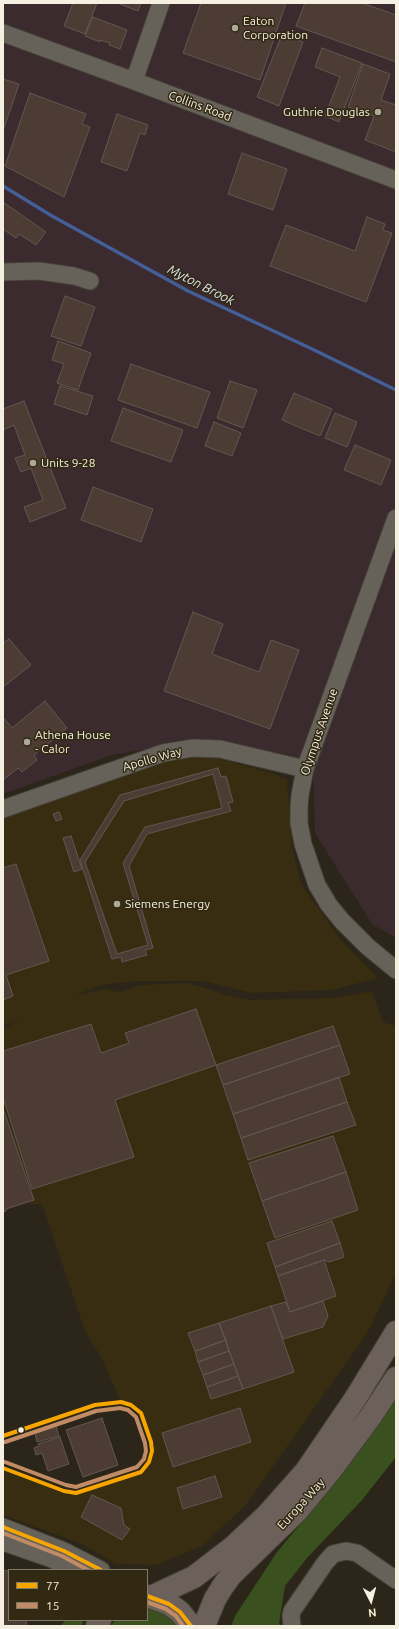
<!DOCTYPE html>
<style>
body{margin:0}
#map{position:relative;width:399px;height:1629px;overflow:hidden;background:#2b2619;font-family:Ubuntu,sans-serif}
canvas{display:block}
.frame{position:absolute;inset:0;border:4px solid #f5f0e2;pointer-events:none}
.legend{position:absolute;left:8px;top:1569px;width:140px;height:52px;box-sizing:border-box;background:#322912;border:1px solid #807965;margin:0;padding:5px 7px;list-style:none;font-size:12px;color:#f5f0e2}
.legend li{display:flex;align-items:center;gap:8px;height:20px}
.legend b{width:20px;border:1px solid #807965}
.north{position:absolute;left:351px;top:1581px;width:40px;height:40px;-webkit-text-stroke:3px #322912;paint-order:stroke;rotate:174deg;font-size:11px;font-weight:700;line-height:16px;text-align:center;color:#f5f0e2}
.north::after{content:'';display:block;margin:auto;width:14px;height:18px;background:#f5f0e2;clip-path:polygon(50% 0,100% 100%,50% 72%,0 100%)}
</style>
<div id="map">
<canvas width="399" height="1629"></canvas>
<div class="frame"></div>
<ul class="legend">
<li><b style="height:5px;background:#f7a600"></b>77</li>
<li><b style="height:5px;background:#c18c65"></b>15</li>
</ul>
<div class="north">N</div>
</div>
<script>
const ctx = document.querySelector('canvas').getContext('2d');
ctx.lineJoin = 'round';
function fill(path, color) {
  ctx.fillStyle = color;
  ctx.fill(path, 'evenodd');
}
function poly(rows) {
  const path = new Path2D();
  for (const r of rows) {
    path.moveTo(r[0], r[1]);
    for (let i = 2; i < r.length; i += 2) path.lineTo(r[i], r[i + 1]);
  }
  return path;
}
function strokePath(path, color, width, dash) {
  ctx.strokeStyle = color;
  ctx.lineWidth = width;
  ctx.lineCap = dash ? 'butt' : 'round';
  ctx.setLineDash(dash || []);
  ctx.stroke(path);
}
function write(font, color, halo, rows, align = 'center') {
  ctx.font = font + ' Ubuntu,sans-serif';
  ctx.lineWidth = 3;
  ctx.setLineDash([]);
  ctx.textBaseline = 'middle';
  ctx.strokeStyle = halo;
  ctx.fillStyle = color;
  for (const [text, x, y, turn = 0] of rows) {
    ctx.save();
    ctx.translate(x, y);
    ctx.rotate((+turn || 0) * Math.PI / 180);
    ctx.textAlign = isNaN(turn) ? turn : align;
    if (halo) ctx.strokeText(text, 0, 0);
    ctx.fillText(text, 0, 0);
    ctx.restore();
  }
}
const built = poly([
 [209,756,271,773,287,779,292,848,301,884,341,940,378,978,332,990,252,993,204,981,134,981,97,986,75,996,104,989,119,992,141,985,186,983,206,988,225,995,250,1000,334,998,372,991,383,1022,396,1026,396,1273,368,1332,245,1506,202,1546,156,1565,116,1564,82,1544,3,1515,3,1468,70,1493,80,1493,141,1472,152,1446,141,1413,121,1402,101,1357,85,1331,42,1204,31,1204,3,1121,3,1029,21,1019,3,1026,3,814,160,759]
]);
const industrial = poly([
 [3,3,396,3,396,938,372,924,315,833,313,773,264,757,196,741,112,755,3,794]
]);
const green = poly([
 [396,1393,396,1457,362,1500,307,1558,285,1586,279,1623,282,1626,231,1626,235,1616,277,1552,340,1477],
 [147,1609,158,1609,181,1626,110,1626,116,1620,147,1620],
 [66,1620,83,1620,82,1626,60,1626]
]);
const stream = poly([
 [3,186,52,216,188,291,310,348,396,390]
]);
const building = poly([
 [73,3,97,3,85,34,64,26,73,3],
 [117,3,141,3,138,11,117,3],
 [201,3,286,3,260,80,183,53,201,3],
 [305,3,362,3,396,15,396,62,296,26,305,3],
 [93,17,127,30,120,49,109,45,110,43,100,40,100,42,85,36,93,17],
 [282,34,303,42,279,106,257,97,282,34],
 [322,48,362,63,339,122,325,116,340,77,315,67,322,48],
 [363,64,390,74,381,100,396,105,396,152,365,140,374,116,348,107,363,64],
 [3,79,19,84,3,131,3,79],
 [30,93,86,114,82,124,90,127,64,197,5,166,30,93],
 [117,114,148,125,145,135,140,133,127,171,101,162,117,114],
 [242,153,287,169,273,210,228,194,242,153],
 [3,202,46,232,36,245,19,234,16,238,3,229,3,202],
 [367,217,385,224,383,230,392,233,366,302,270,266,286,225,355,251,367,217],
 [65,296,95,307,81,346,51,336,65,296],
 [58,341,91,353,78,390,57,383,64,364,52,360,58,341],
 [131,364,210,392,197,428,118,400,131,364],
 [230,381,257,390,243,428,217,418,230,381],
 [60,386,93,396,87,415,54,404,60,386],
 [294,393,332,409,320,436,282,420,294,393],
 [24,401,66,508,30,522,24,507,43,500,31,468,21,472,15,458,25,455,14,425,3,430,3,409,24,401],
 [123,408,183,430,171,462,111,441,123,408],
 [335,413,357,422,347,447,325,438,335,413],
 [214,422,241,433,232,456,205,446,214,422],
 [355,445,391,460,381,485,344,470,355,445],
 [93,487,153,509,141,542,81,520,93,487],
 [193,612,223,624,212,654,259,672,271,640,299,650,270,729,164,691,193,612],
 [9,639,31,665,3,687,3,643,9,639],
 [45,701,67,728,34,755,37,760,22,772,18,768,3,780,3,717,12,728,45,701],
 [218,768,221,777,226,776,233,802,228,803,231,811,147,834,129,866,153,948,145,950,147,955,122,962,121,957,112,959,80,860,120,795,218,768],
 [213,774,222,808,145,827,123,863,148,945,117,954,85,862,124,801,213,774],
 [59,812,62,819,56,821,53,814,59,812],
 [71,836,82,869,74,872,63,838,71,836],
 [16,864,49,961,6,975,13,996,3,1000,3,868,16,864],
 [196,1009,216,1065,115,1100,134,1157,32,1189,3,1097,3,1051,91,1024,101,1053,129,1043,125,1033,196,1009],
 [333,1026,340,1045,223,1085,216,1065,333,1026],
 [340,1045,350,1074,233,1114,223,1085,340,1045],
 [339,1077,347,1102,241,1138,233,1114,339,1077],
 [347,1102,356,1125,248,1160,241,1138,347,1102],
 [3,1108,34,1200,6,1209,6,1211,3,1212,3,1108],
 [333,1136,346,1172,262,1201,249,1163,333,1136],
 [346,1172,358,1210,275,1238,262,1201,346,1172],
 [332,1221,340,1243,275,1267,267,1243,332,1221],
 [340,1243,344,1257,329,1262,324,1260,278,1276,275,1267,340,1243],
 [324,1260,336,1296,290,1312,278,1276,324,1260],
 [323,1301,328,1316,323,1327,283,1339,271,1306,286,1302,290,1312,323,1301],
 [271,1306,294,1372,243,1389,219,1323,271,1306],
 [219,1323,226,1340,195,1351,188,1333,219,1323],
 [226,1340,229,1351,198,1362,195,1351,226,1340],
 [229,1351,234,1364,203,1375,198,1362,229,1351],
 [234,1364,238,1376,207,1387,203,1375,234,1364],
 [238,1376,243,1389,211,1399,207,1387,238,1376],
 [240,1408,251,1442,173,1467,162,1433,240,1408],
 [102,1418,118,1465,83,1477,66,1430,102,1418],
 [56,1426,59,1436,37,1442,35,1433,56,1426],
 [60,1437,69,1464,48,1471,42,1453,36,1455,34,1448,39,1446,38,1444,60,1437],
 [215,1476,222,1497,183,1509,177,1488,215,1476],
 [92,1495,121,1508,124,1525,130,1529,122,1540,81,1517,92,1495],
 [3,1570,9,1571,9,1620,27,1620,26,1626,3,1626,3,1570]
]);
const minor = poly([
 [3,33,134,81,396,180],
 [134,81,161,3],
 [3,272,39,271,74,276,90,281],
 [396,518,305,769,300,795,299,808,299,823,303,844,317,885,329,905,342,921,368,947,396,970],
 [3,809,163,753,193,748,220,749,305,769],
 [3,1527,64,1551,101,1570],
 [3,1542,52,1559,71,1570],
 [292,1626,291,1616,292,1611,325,1563,333,1554,346,1551,357,1553,396,1580]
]);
const highway = poly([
 [147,1596,169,1604,180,1612,191,1626],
 [151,1597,194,1577,233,1547,267,1515,306,1471,355,1399,396,1332],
 [97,1626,100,1620],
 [204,1626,215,1599,223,1586,231,1575,298,1510,331,1470,371,1416,396,1378]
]);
const bus1 = poly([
 [3,1436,95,1405,121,1402,131,1405,141,1413,151,1442,152,1451,149,1462,141,1472,76,1493,64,1491,3,1468],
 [3,1527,64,1551,101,1570],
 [147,1596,169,1604,180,1612,191,1626]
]);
const bus2 = poly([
 [5,1442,96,1411,120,1408,128,1410,136,1417,145,1443,146,1451,144,1459,137,1467,76,1487,66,1485,5,1462],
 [3,1533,62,1556,88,1570],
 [147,1602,166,1609,176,1616,183,1626]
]);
const markers = [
 [235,28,4,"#aea99c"],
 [378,112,4,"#aea99c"],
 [33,463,4,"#aea99c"],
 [27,742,4,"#aea99c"],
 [117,904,4,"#aea99c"],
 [21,1430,3.5,"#f5f0e2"]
];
const poiNames = [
 ["Eaton",243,21],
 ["Corporation",243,35],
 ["Guthrie Douglas",370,112,"right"],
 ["Units 9-28",41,463],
 ["Athena House",35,735],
 ["- Calor",35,749],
 ["Siemens Energy",125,904]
];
const streetNames = [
 ["Collins Road",200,106,20],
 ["Olympus Avenue",319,732,-71],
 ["Apollo Way",152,759,-16],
 ["Europa Way",301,1504,-48]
];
const waterNames = [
 ["Myton Brook",201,285,27]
];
fill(built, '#382d11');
fill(industrial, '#3b2a2e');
fill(green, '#3a501f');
strokePath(stream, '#445e98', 3.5);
fill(building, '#4c3c33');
strokePath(building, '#605851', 1);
strokePath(minor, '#444036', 19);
strokePath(highway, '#444036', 24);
strokePath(minor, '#666259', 17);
strokePath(highway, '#6c615a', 22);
strokePath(bus1, '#f7a600', 4);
strokePath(bus2, '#c18c65', 4);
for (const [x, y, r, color] of markers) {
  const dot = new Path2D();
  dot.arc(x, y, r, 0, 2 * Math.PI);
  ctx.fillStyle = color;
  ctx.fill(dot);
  strokePath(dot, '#322912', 1.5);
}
write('12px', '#f5f0e2', '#322912', poiNames, 'left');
write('12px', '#f5f0e2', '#322912', streetNames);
write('italic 13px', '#dae3f6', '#322912', waterNames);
</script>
